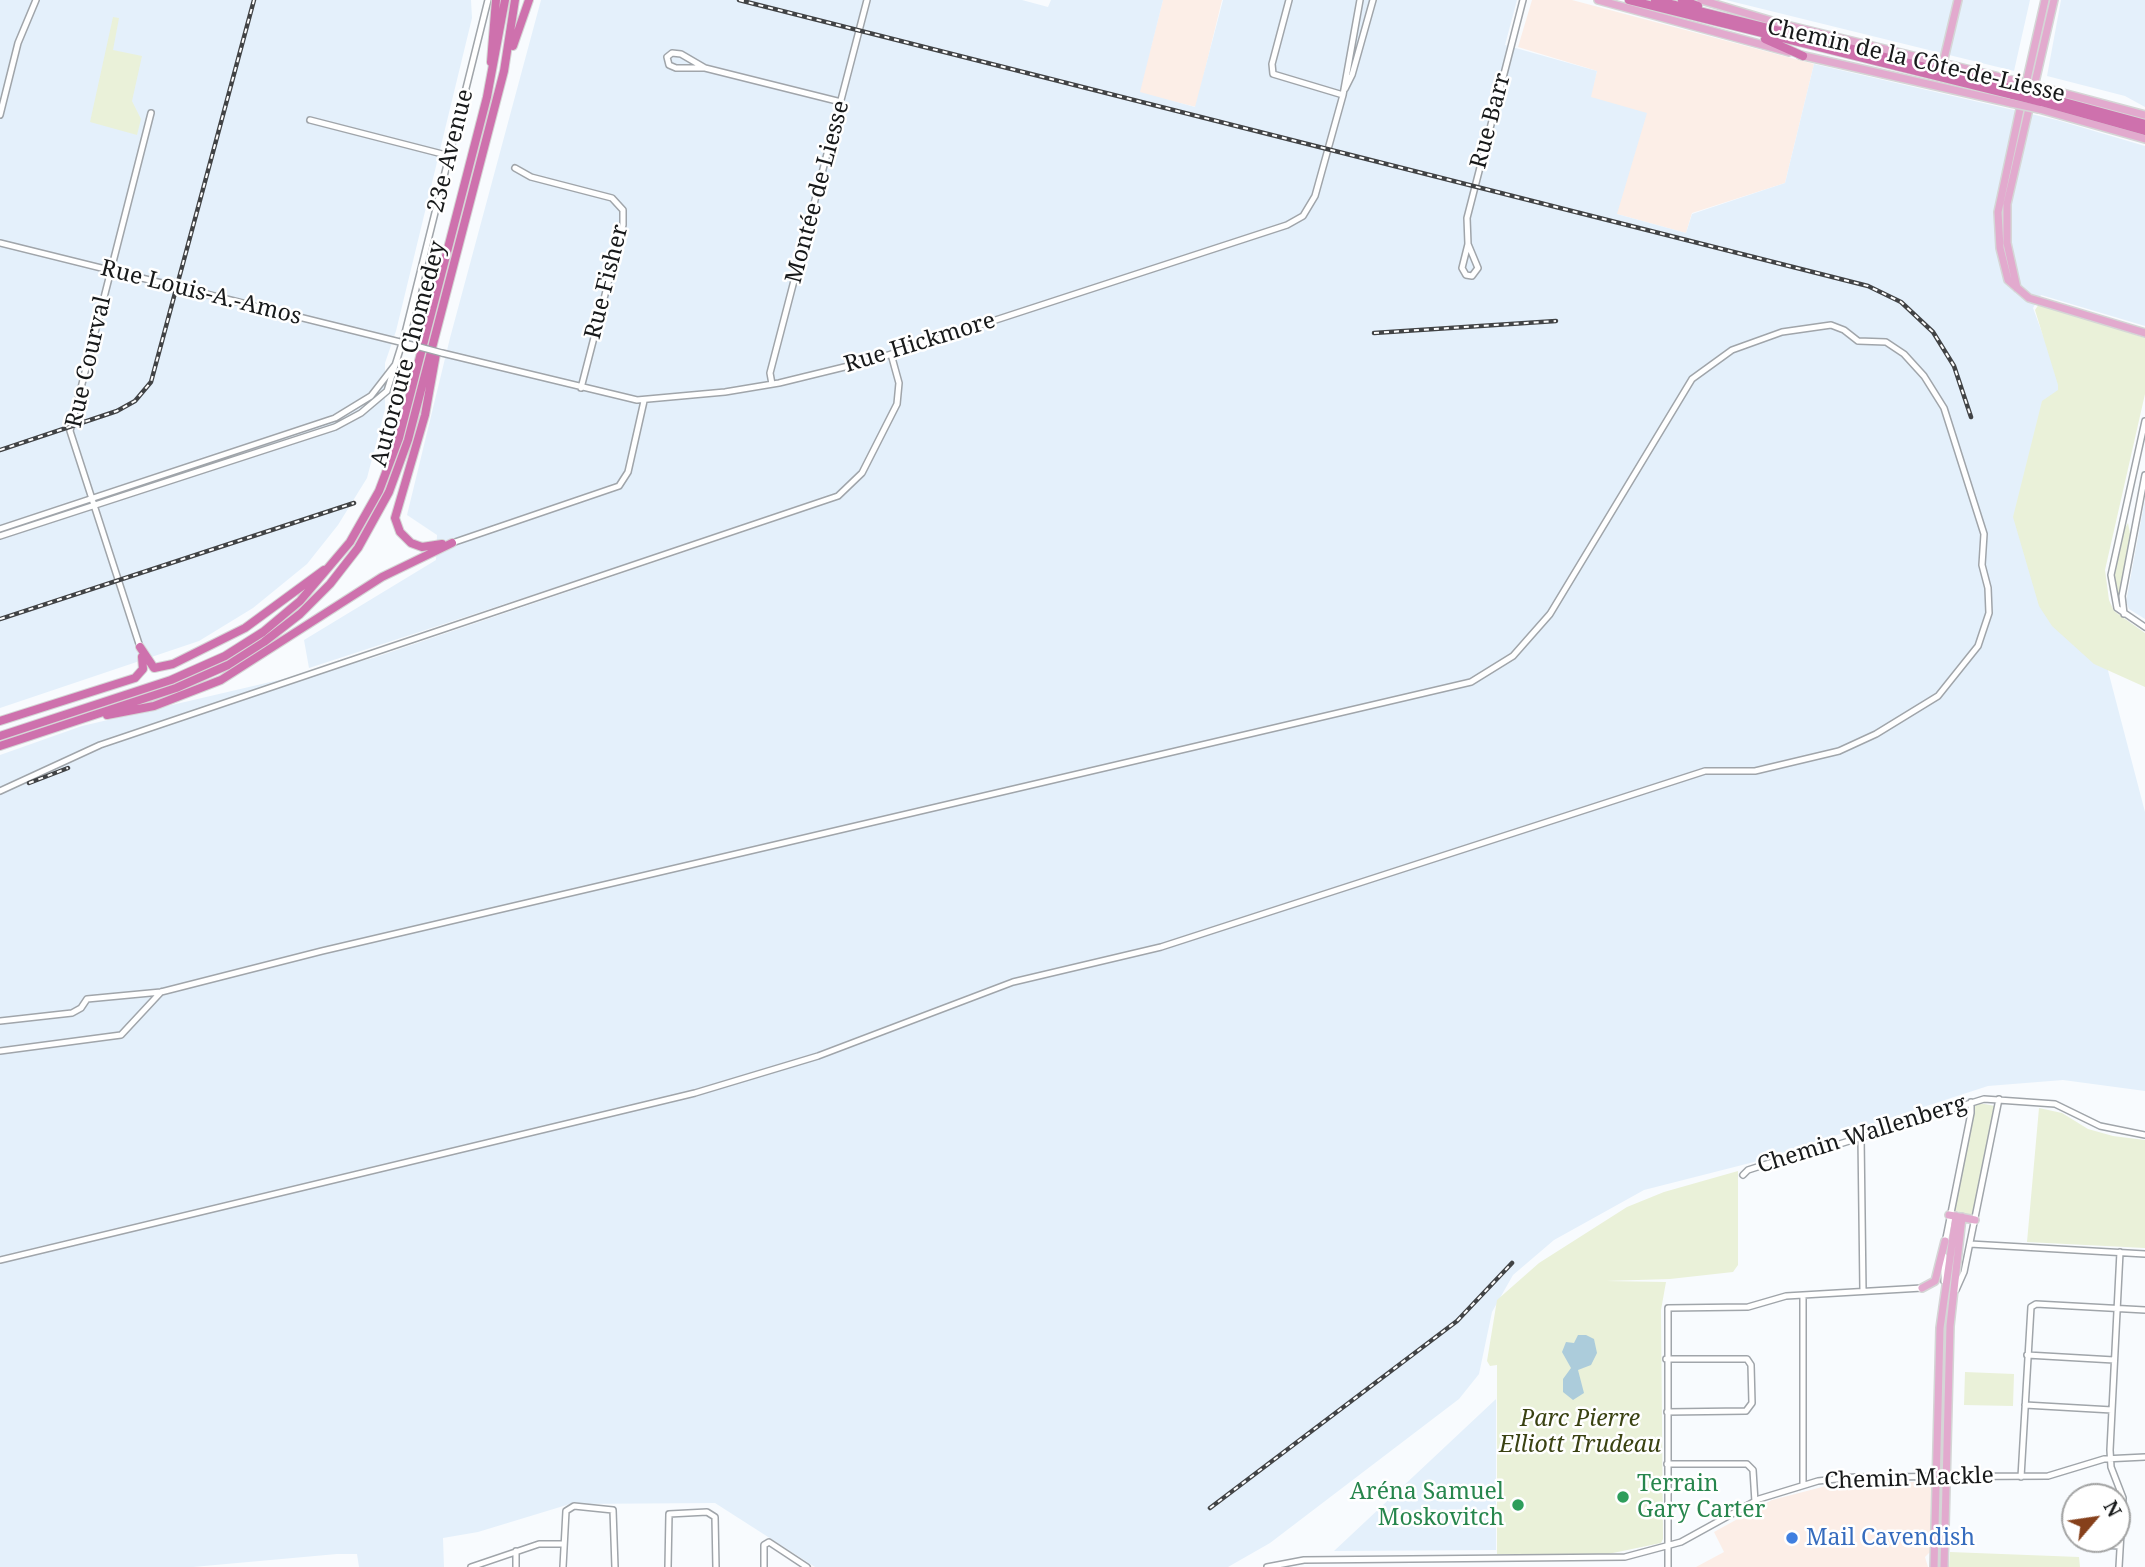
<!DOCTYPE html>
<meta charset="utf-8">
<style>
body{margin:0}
#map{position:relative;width:2145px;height:1567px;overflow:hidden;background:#f8fbfe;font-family:"Noto Serif",serif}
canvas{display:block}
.north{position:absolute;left:2061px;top:1483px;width:70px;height:70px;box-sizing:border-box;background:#fff;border:2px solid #a2a3a3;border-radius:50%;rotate:61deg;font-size:19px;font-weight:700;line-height:28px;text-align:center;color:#17191a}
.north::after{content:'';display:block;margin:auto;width:24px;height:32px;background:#86401b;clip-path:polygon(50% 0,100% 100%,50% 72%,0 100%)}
</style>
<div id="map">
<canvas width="2145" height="1567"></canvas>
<div class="north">N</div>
</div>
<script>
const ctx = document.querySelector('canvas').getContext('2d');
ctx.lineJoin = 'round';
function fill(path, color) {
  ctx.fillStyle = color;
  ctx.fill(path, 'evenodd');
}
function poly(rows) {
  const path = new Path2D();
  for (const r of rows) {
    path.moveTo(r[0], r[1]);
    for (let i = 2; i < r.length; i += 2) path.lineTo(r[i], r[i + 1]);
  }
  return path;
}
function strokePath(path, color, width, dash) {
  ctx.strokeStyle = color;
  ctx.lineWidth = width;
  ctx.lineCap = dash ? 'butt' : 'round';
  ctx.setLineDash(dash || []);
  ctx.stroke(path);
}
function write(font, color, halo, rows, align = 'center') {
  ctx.font = font + ' "Noto Serif",serif';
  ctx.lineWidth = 5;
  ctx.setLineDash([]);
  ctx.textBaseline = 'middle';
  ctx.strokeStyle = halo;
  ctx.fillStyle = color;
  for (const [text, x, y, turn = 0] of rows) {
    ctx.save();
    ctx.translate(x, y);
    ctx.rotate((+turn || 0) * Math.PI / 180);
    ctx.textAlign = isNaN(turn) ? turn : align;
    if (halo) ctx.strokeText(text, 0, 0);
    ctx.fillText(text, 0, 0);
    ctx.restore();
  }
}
const commercial = poly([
 [1163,0,1222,0,1196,107,1139,93],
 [1532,0,1572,0,1814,64,1785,183,1692,213,1686,233,1617,214,1590,97,1597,71,1518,47],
 [1899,1482,1928,1482,1931,1485,1930,1552,1925,1557,1928,1567,1696,1567,1724,1552,1714,1532,1772,1500,1830,1485]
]);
const built = poly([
 [0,0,471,0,472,18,396,331,385,363,385,409,367,478,338,525,307,564,253,608,199,641,0,708],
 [541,0,1022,0,1048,7,1051,0,1163,0,1140,92,1195,107,1223,0,1517,0,1505,45,1597,71,1591,97,1647,113,1617,214,1686,233,1692,214,1785,183,1814,64,2057,120,2145,146,2145,326,2041,295,2033,308,2061,384,2106,663,2145,812,2145,1091,2063,1080,1988,1086,1754,1162,1644,1190,1554,1240,1513,1275,1492,1312,1479,1374,1459,1399,1270,1543,1228,1567,815,1567,715,1503,570,1504,478,1532,443,1538,444,1567,359,1567,357,1554,337,1554,193,1567,0,1567,0,755,82,726,373,658,799,513,661,553,309,668,304,640,436,560,437,535,407,515,450,338],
 [1726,0,2030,0,2014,71],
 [2061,0,2145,0,2145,107,2125,96,2047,76],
 [2145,499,2145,619,2129,609,2126,602],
 [1496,1399,1496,1550,1334,1551]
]);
const green = poly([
 [113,17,119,18,113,50,142,56,132,101,141,119,137,135,90,122],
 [2039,304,2145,338,2145,394,2105,570,2109,600,2114,611,2145,633,2145,687,2094,664,2052,626,2039,606,2013,517,2042,401,2058,390,2058,385,2035,310],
 [2128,523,2131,539,2118,600,2114,572,2122,533],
 [1979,1103,1995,1106,1973,1214,1970,1215,1953,1210,1975,1106],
 [2039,1108,2062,1113,2088,1129,2113,1136,2145,1140,2145,1248,2027,1242],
 [1738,1171,1738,1265,1733,1272,1670,1279,1606,1281,1666,1282,1661,1310,1663,1539,1661,1543,1608,1554,1497,1554,1497,1365,1490,1366,1487,1361,1497,1300,1539,1263,1627,1207,1664,1192],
 [1965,1372,2014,1374,2013,1406,1964,1405],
 [1950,1552,2079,1557,2080,1567,1949,1567]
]);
const water = poly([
 [1578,1335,1586,1335,1594,1339,1597,1353,1591,1365,1578,1370,1584,1393,1573,1400,1563,1392,1563,1379,1571,1368,1562,1352,1566,1342,1574,1343]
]);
const minor = poly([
 [1289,0,1272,64,1273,74,1343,95],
 [705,68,676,68,669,65,667,57,672,53,681,54,705,68,841,102],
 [1345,89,1352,75,1373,0],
 [0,115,18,43,36,0],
 [310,120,450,156],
 [515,168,531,177,612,198,623,210,623,225,581,388],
 [0,243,416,346],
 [1468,244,1478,268,1472,276,1466,275,1462,268,1468,244,1467,218,1523,0],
 [442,353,637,400,725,392,779,383,873,360,1287,225,1303,216,1315,196,1343,95,1360,0],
 [772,384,770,373,867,0],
 [2145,421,2111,575,2117,608,2145,627],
 [0,529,335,418,371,396,395,365],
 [0,536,335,427,361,413,387,391,404,337,488,0],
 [452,543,619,486,628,472,644,401],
 [2124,614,2122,596,2145,475],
 [140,647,70,431,151,113],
 [0,791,100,745,838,496,862,473,897,404,899,383,891,354],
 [0,1021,72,1013,81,1008,87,999,161,992,322,951,1471,682,1513,656,1550,614,1692,379,1732,350,1782,332,1831,325,1844,330,1858,341,1886,342,1904,354,1924,376,1944,408,1984,534,1982,565,1988,588,1989,613,1978,646,1938,696,1876,734,1839,751,1755,771,1705,771,1161,947,1013,982,818,1056,695,1093,0,1260],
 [0,1051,121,1035,161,992],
 [1861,1137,1863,1291],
 [1743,1175,1748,1170,1804,1152,1817,1151,1984,1099,2055,1104,2100,1126,2145,1135],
 [1945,1243,1971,1113,1971,1102],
 [1970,1244,2145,1254],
 [1944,1256,1944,1281],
 [1956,1290,1964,1272,1999,1099],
 [1803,1295,1803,1484],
 [2027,1355,2114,1360],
 [1666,1359,1747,1359,1751,1365,1752,1403,1746,1411,1667,1412],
 [2025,1405,2112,1410],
 [1667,1464,1747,1464,1753,1470,1755,1502],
 [2021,1477,2031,1307,2036,1304,2145,1310],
 [2080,1544,2120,1546],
 [516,1551,516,1567],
 [471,1567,539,1544,563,1544],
 [563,1567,566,1511,574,1506,613,1510,615,1567],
 [668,1567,669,1514,707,1512,715,1517,716,1567],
 [764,1567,764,1545,769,1542,807,1567],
 [1267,1567,1304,1560,1625,1557,1681,1542,1759,1499,1818,1481,1855,1477,2048,1476,2104,1459,2145,1457],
 [1668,1567,1668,1308,1748,1307,1786,1296,1922,1288],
 [2119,1567,2123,1498,2111,1467,2110,1450,2120,1252]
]);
const major = poly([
 [1598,0,1789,52],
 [1701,0,1782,24,2016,81],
 [1800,55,2011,103],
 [1943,63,1958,0],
 [2025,88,2045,0],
 [2044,88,2145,115],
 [2022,100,1998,212,2000,248,2008,280,2029,298,2145,333],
 [2039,109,2145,139],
 [2017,288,2007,243,2007,204,2054,0],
 [1949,1215,1975,1220],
 [1922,1288,1935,1281,1945,1241],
 [1934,1567,1940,1328,1956,1216],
 [1944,1567,1950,1326,1962,1217]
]);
const highway = poly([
 [1629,0,2013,95],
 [1655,0,2014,89],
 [1682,0,1698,6],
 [1765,39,1803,56],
 [513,46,529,0],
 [491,62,496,0],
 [2042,96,2145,124],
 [2041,102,2145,131],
 [436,354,425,415,395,518,400,532,411,543,422,547,442,544],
 [140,647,154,668,173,664,245,628,324,570],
 [107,715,154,706,221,680,382,577,452,543],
 [0,721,135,678,143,669,142,657],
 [0,736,171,680,225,656,263,632,300,601,350,542,379,491,399,438,487,97,505,0],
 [0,746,176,688,228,665,264,642,300,614,330,584,358,548,389,492,408,440,504,71,515,0]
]);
const rail = poly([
 [739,0,1868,286,1901,302,1933,332,1954,366,1971,417],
 [1374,333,1556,321],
 [0,450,117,411,135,401,151,382,254,0],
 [0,619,354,503],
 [29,783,68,768],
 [1210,1508,1457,1321,1512,1263]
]);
const minorBridge = poly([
 [416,346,442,353]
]);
const majorBridge = poly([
 [2016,81,2044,88],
 [2011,103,2039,109]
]);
const highwayBridge = poly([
 [2014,89,2042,96],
 [2013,95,2041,102]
]);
const markers = [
 [1623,1497,7,"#2e9e5b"],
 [1518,1505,7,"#2e9e5b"],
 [1792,1538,7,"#3f7fe0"]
];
const streetNames = [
 ["Chemin de la Côte-de-Liesse",1916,61,13],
 ["Rue Barr",1491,121,-75],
 ["23e Avenue",451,151,-76],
 ["Montée de Liesse",818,192,-75],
 ["Rue Fisher",607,282,-76],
 ["Rue Louis-A.-Amos",201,293,14],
 ["Rue Hickmore",920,343,-17],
 ["Autoroute Chomedey",409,354,-75],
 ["Rue Courval",89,362,-77],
 ["Chemin Wallenberg",1862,1135,-17],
 ["Chemin Mackle",1909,1479,-2]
];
const parkNames = [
 ["Parc Pierre",1580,1419],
 ["Elliott Trudeau",1580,1445]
];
const leisureNames = [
 ["Terrain",1637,1484],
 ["Gary Carter",1637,1510],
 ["Aréna Samuel",1504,1492,"right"],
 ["Moskovitch",1504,1518,"right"]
];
const shopNames = [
 ["Mail Cavendish",1806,1538]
];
fill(commercial, '#fceee7');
fill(built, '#e4f0fb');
fill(green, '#eaf1d9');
fill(water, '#acccdb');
strokePath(minor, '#a0a5aa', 8);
strokePath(major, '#d5d6d6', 10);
strokePath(highway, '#d5d6d6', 10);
strokePath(minor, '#fff', 5);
strokePath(major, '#e2aace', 7);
strokePath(highway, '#ce71ad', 8);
strokePath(rail, '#414345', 4.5);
strokePath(rail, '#fff', 2, [5]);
strokePath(minorBridge, '#a0a5aa', 8, []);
strokePath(majorBridge, '#d5d6d6', 10, []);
strokePath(highwayBridge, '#d5d6d6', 10, []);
strokePath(minorBridge, '#fff', 5);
strokePath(majorBridge, '#e2aace', 7);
strokePath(highwayBridge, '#ce71ad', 8);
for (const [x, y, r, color] of markers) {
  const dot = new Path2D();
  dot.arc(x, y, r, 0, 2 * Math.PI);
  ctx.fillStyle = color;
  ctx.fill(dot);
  strokePath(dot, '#fff', 2.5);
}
write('23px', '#17191a', '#fff', streetNames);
write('italic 23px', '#3a4212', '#fff', parkNames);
write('23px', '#27864d', '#fff', leisureNames, 'left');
write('23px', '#366cbe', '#fff', shopNames, 'left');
</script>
